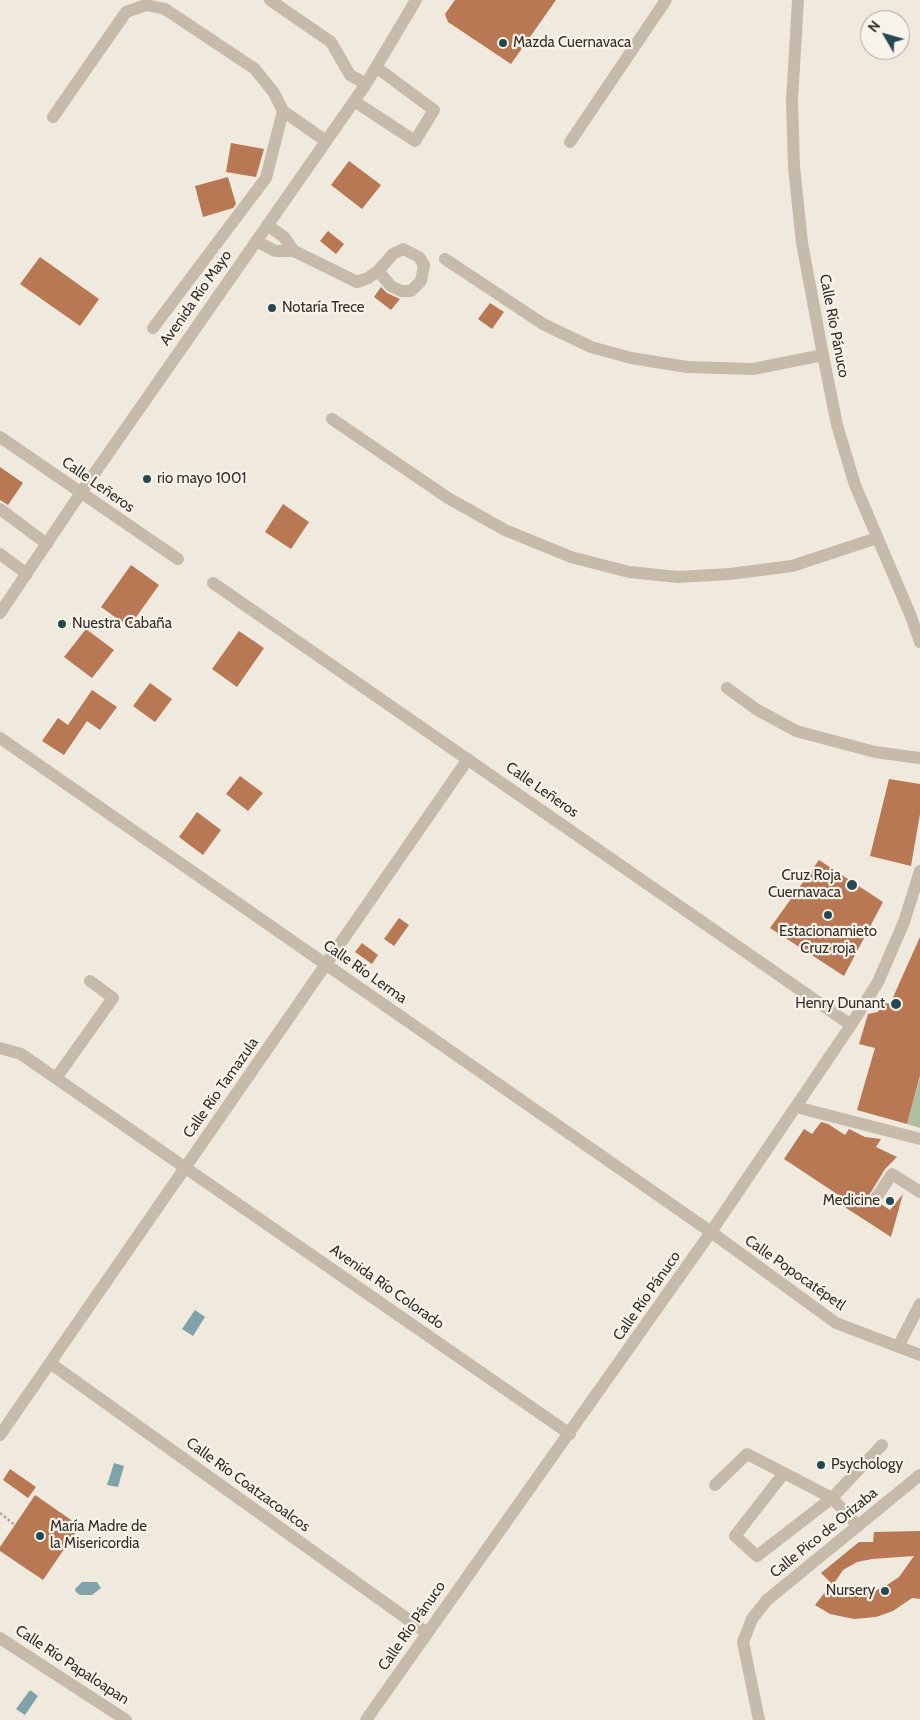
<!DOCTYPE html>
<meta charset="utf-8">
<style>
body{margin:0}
#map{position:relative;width:920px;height:1720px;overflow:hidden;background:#efe9de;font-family:Cabin,sans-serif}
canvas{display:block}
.north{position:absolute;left:860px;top:10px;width:50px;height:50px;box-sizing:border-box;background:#f8f3ea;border:1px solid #aaa59d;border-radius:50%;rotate:308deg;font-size:14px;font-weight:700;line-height:20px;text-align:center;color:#352f29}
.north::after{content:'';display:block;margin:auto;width:18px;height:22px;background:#244952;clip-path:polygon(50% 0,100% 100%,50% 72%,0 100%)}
</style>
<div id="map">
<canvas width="920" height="1720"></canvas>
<div class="north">N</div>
</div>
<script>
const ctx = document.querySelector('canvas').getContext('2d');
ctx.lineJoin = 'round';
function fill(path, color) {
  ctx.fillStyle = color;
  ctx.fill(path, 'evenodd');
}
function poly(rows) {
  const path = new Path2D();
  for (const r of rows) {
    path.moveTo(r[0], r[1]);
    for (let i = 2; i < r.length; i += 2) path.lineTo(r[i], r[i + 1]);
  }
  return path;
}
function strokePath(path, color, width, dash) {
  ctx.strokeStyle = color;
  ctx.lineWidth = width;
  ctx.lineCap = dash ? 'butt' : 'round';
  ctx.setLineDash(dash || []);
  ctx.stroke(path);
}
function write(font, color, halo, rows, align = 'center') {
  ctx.font = font + ' Cabin,sans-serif';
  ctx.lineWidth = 4.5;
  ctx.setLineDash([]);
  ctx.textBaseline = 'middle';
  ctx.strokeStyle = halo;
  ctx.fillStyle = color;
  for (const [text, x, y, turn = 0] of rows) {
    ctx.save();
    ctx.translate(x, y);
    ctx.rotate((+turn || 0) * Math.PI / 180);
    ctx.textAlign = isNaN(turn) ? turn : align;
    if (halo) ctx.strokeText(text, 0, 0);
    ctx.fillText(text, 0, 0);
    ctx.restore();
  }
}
const green = poly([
 [920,1078,920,1128,907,1124]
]);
const water = poly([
 [195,1310,205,1317,193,1336,182,1329],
 [114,1463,124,1466,118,1487,107,1485],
 [82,1582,97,1582,101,1588,92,1595,80,1595,76,1592,75,1589],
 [30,1690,38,1696,25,1715,16,1709]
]);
const building = poly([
 [455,0,556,0,511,64,448,22,445,14],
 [231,143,264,149,256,177,226,172],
 [349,161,381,185,362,209,331,185],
 [228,177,236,204,233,208,203,217,195,186],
 [328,231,344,244,336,254,320,241],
 [40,257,99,299,80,326,20,284],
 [381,287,387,293,400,299,391,310,374,297],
 [490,303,504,312,492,329,478,319],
 [0,467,23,483,8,505,0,500],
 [283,504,309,522,291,549,265,532],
 [131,565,159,585,129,627,101,607],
 [86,629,114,650,92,678,64,657],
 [239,631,264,648,237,687,212,669],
 [150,683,172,699,155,722,133,706],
 [92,690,117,707,100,730,87,721,64,755,42,741,58,718,68,725],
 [240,776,263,793,248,811,226,794],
 [889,779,920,784,920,814,911,866,870,856],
 [197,812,221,830,203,855,179,837],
 [819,860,883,902,844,976,770,928],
 [399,918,409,925,394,946,384,939],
 [920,937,920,1076,907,1124,857,1110,875,1048,859,1044,868,1014,878,1012,881,1002,890,1004],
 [362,943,378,955,372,964,355,952],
 [821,1122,828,1124,845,1135,849,1129,865,1137,881,1139,876,1147,897,1157,885,1169,868,1197,872,1205,881,1204,890,1210,903,1194,891,1237,840,1204,843,1198,784,1159,804,1129,812,1134],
 [10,1469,36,1487,28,1498,3,1480],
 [35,1495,80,1526,43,1580,0,1551,0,1547],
 [920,1531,920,1599,912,1598,893,1611,876,1617,854,1619,830,1614,815,1605,829,1587,857,1594,873,1592,887,1585,899,1577,914,1556,872,1559,857,1562,843,1570,833,1585,821,1573,859,1542,873,1542,874,1532]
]);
const path = poly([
 [0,1513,15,1525]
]);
const minor = poly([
 [270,0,331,42,350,75,366,84],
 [798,0,792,101,794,167,802,243,823,355,837,425,855,485,910,614,920,642],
 [354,101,415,141,434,110,376,67],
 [53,117,126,12,146,5,165,9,255,69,274,93,283,111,326,141],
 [570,142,666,0],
 [267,225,284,237,294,251],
 [256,241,275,251,294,251,357,282,368,278,378,271,393,254,403,249,419,257,424,265,421,281,411,291,401,291,391,286,378,271],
 [445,259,543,324,591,347,631,358,687,367,753,369,823,355],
 [153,328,266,178,283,111],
 [332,419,448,498,505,530,571,557,629,572,678,577,730,574,792,566,877,538],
 [0,437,178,559],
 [0,509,47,544],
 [0,554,27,574],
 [213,583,851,1025],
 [0,613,80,494,366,84,416,0],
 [727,688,756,709,796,731,875,752,920,758],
 [0,738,711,1232,836,1323,920,1355],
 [0,1048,21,1054,570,1434],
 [56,1078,113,998,90,981],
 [796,1107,920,1139],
 [876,1198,892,1174,920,1192],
 [898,1347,920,1304],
 [50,1363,427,1633],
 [0,1435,468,759],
 [715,1485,747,1454,784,1473,832,1498,757,1556,735,1536,784,1473],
 [858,1526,832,1498,882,1445],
 [0,1638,126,1720],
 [366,1720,711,1232,851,1025,878,982,904,922,920,871],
 [759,1720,743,1642,752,1619,767,1600,920,1475]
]);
const markers = [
 [503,43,5,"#244952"],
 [272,308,5,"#244952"],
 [147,479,5,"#244952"],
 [62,624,5,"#244952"],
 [852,885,6,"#244952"],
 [828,915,5,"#244952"],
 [896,1004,6,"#244952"],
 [890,1201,5,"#244952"],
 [821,1465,5,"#244952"],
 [40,1536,5,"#244952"],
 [885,1591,5,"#244952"]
];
const poiNames = [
 ["Mazda Cuernavaca",513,43],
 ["Notaría Trece",282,308],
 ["rio mayo 1001",157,479],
 ["Nuestra Cabaña",72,624],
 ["Cruz Roja",841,876,"right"],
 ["Cuernavaca",841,893,"right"],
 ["Estacionamieto",828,932,"center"],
 ["Cruz roja",828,949,"center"],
 ["Henry Dunant",885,1004,"right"],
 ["Medicine",880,1201,"right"],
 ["Psychology",831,1465],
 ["María Madre de",50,1527],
 ["la Misericordia",50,1544],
 ["Nursery",875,1591,"right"]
];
const streetNames = [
 ["Avenida Río Mayo",196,298,-55],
 ["Calle Río Pánuco",834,326,79],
 ["Calle Leñeros",98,485,35],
 ["Calle Leñeros",542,790,35],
 ["Calle Río Lerma",365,972,35],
 ["Calle Río Tamazula",221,1088,-55],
 ["Calle Popocatépetl",795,1273,35],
 ["Avenida Río Colorado",387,1287,35],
 ["Calle Río Pánuco",647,1296,-55],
 ["Calle Río Coatzacoalcos",248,1485,36],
 ["Calle Pico de Orizaba",824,1533,-39],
 ["Calle Río Pánuco",412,1626,-55],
 ["Calle Río Papaloapan",72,1665,33]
];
fill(green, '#afbda0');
fill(water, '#80a2a9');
fill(building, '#b87854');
strokePath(path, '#b2a596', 2.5, [2.5, 2.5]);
strokePath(minor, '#c6bbab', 12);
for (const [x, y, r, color] of markers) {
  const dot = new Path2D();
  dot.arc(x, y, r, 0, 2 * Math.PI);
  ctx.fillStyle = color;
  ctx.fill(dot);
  strokePath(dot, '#f8f3ea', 2);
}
write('15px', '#352f29', '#f8f3ea', poiNames, 'left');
write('15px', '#352f29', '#f8f3ea', streetNames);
</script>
